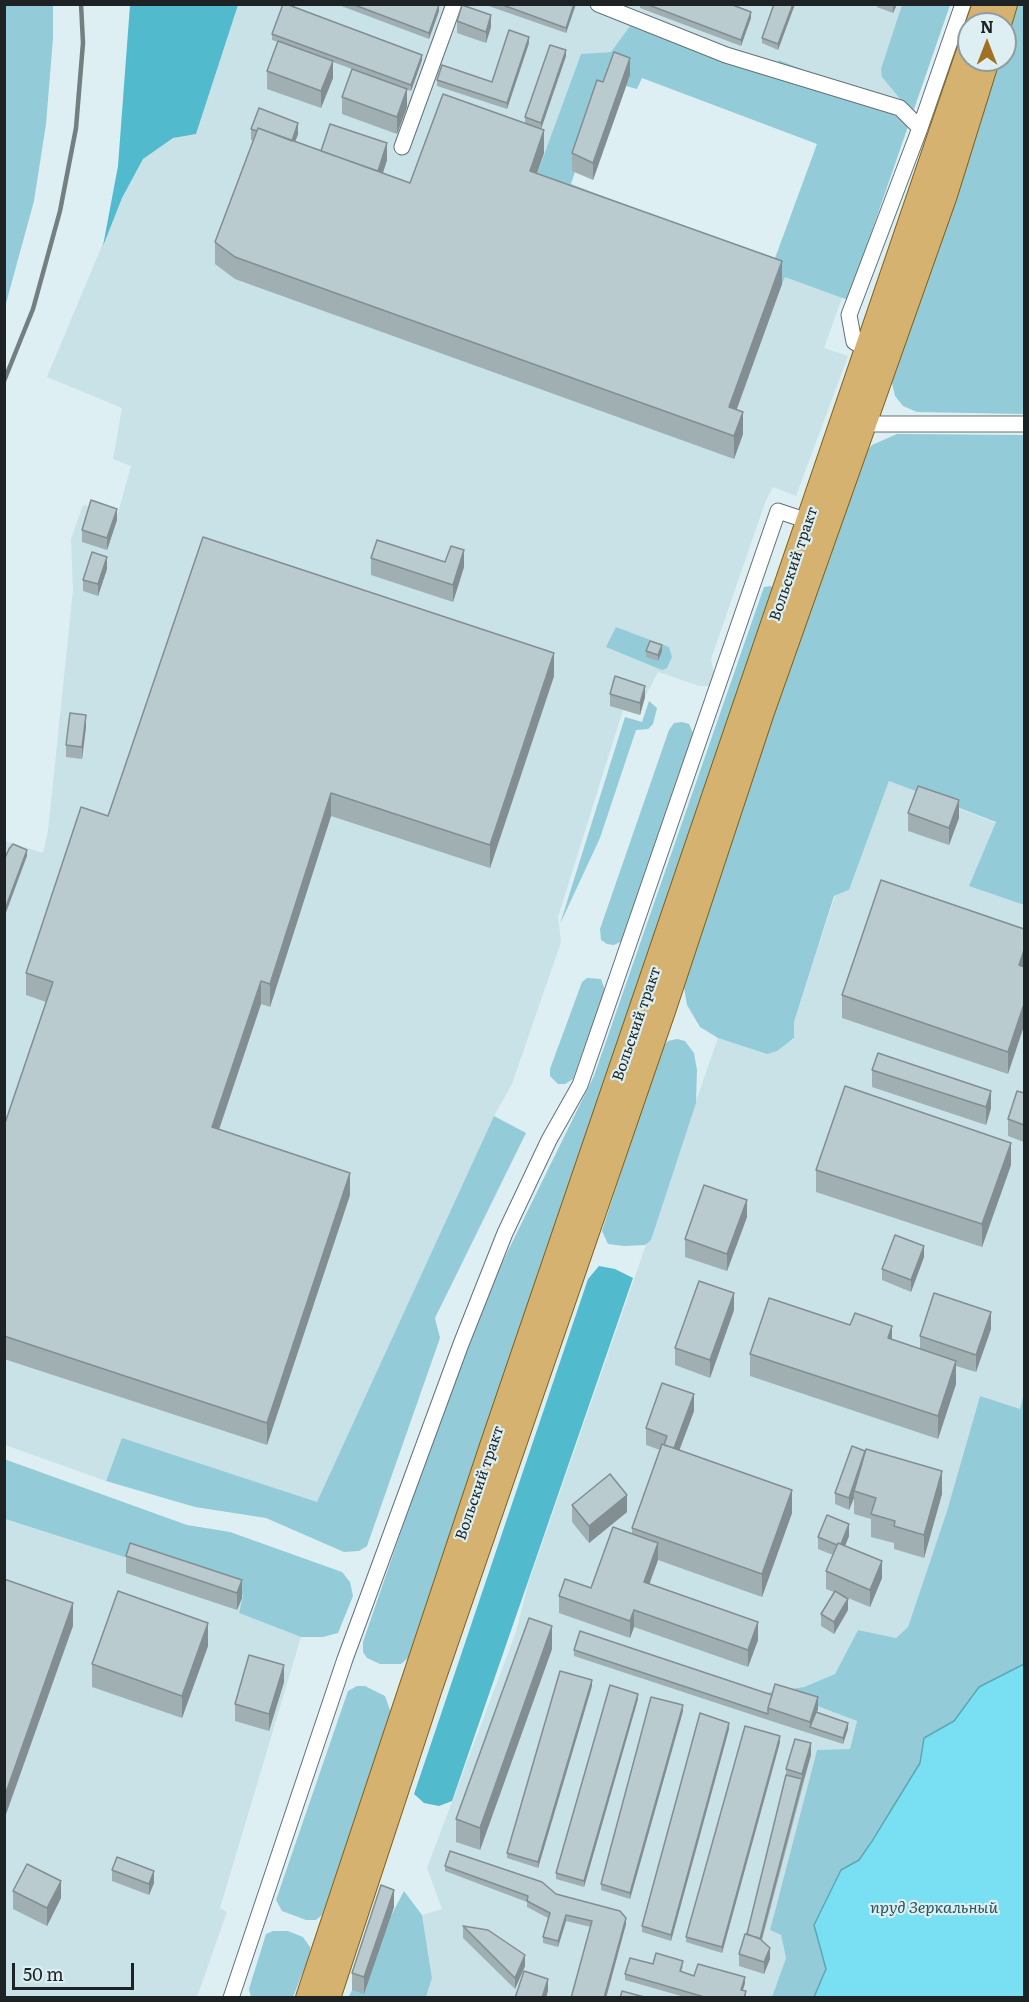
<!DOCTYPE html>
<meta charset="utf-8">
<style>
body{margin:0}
#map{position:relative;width:1029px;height:2002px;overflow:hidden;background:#ddeff2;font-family:Literata,serif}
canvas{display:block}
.frame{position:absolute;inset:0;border:6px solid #1d2324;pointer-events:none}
.north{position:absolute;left:957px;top:12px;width:60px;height:60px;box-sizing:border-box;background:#ddeff2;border:2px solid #909da0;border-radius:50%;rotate:0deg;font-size:16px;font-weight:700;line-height:24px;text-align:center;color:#1d2324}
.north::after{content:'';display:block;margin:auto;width:21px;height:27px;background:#9f7123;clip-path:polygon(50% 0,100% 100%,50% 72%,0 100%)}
.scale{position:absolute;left:12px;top:1963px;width:122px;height:27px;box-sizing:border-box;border:3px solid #1d2324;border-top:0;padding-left:8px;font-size:18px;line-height:21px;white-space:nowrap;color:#1d2324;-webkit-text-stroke:4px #ddeff2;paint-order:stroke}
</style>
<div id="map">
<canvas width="1029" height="2002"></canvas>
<div class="frame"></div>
<div class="north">N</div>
<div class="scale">50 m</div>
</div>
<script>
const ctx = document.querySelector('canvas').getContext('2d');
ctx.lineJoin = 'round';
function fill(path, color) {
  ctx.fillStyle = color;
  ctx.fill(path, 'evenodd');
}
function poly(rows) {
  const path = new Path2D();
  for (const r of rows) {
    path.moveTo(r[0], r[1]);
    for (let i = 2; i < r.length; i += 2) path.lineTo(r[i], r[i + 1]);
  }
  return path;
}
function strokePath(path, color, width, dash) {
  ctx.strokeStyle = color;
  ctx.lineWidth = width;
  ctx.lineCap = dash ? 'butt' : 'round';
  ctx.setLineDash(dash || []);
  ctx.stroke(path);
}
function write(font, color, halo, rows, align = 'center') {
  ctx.font = font + ' Literata,serif';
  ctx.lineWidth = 4.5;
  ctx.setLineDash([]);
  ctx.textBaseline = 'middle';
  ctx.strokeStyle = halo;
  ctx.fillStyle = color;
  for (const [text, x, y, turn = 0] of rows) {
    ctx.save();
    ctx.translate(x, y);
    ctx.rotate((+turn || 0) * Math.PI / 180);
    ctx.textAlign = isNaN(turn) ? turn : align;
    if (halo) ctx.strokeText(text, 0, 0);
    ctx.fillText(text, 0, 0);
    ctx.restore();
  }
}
const built = poly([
 [238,5,950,5,912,113,780,60,770,77,630,26,611,52,581,54,530,193,767,279,777,252,851,273,824,348,848,356,796,496,773,487,766,500,711,659,714,674,709,686,699,686,658,672,645,697,640,715,623,710,558,917,561,942,512,1084,494,1116,317,1503,122,1439,106,1481,5,1445,5,841,43,853,48,831,73,590,71,539,83,505,118,513,131,466,113,459,122,408,47,377,122,198,143,159,173,138,196,134],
 [889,781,996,823,969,886,1024,905,1024,1392,1020,1410,980,1396,947,1511,908,1627,896,1638,858,1630,835,1674,804,1687,767,1693,791,1696,857,1721,850,1749,817,1750,770,1930,781,1935,786,1958,772,1997,426,1997,432,1977,422,1915,442,1909,427,1868,516,1632,528,1584,718,1038,767,1054,794,1039,794,1022,835,896,849,890],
 [4,1519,243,1595,239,1613,301,1637,220,1908,227,1912,197,1997,5,1997]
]);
const green = poly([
 [5,4,53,5,53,38,46,124,34,201,5,307],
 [902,5,950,5,848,300,785,277,782,284,530,193,581,54,611,52,630,26,770,77,779,60,911,112,882,77,881,69],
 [630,75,626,86,637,89,642,78,817,144,774,261,571,184,575,172],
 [1016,5,1024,5,1024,414,917,412,903,406,895,396,890,374,997,60,1005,60,1005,38],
 [897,434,1024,435,1024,905,969,886,996,822,889,781,849,890,834,896,794,1022,794,1038,777,1051,767,1054,718,1038,700,1027,687,1005,683,981,860,460,872,445],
 [771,586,774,591,408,1658,401,1664,380,1664,367,1658,363,1652,363,1642,462,1354,503,1261,594,1076,764,587],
 [616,627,669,647,672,657,667,668,662,670,606,647],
 [649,701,657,708,653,724,648,729,636,730,600,838,560,924,625,717,642,722],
 [682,722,689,724,694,735,624,940,614,945,607,944,601,940,600,929,669,730,674,723],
 [587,978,601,979,605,990,573,1079,565,1084,558,1084,550,1076,550,1069,582,982],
 [677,1039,685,1041,694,1053,697,1070,696,1103,651,1240,645,1245,624,1246,608,1244,602,1231,661,1049,668,1041],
 [494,1116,526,1133,435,1318,440,1338,367,1546,359,1551,344,1552,266,1518,195,1507,106,1481,122,1438,317,1502],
 [1024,1392,1024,1664,979,1687,954,1721,924,1738,920,1763,859,1860,841,1870,814,1925,826,1969,819,1991,814,1997,772,1997,786,1958,781,1935,770,1930,817,1750,850,1749,857,1721,791,1696,764,1693,804,1687,835,1674,858,1630,896,1638,908,1627,947,1511,980,1396,1020,1409],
 [4,1459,187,1525,230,1532,342,1572,350,1582,353,1596,338,1633,323,1637,301,1637,239,1613,243,1595,5,1519],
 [357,1686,365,1686,385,1696,391,1713,322,1915,316,1920,306,1920,282,1911,276,1900,348,1691],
 [404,1891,422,1915,432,1978,426,1997,348,1998],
 [273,1931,288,1931,303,1937,310,1947,310,1954,293,1997,251,1997,249,1989,266,1934]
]);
const forest = poly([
 [130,5,238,5,196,134,173,138,143,159,122,198,103,246,118,166],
 [599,1266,615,1269,633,1278,452,1801,439,1806,424,1803,414,1794,588,1279]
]);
const water = poly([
 [1024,1664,1024,1997,814,1997,826,1969,814,1925,841,1870,859,1860,872,1841,920,1763,924,1738,954,1721,979,1687,1024,1664]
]);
const street = poly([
 [598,4,726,55,900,108,920,128],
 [402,147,454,4],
 [867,349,854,342,849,315,920,128,963,4],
 [863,424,1024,424],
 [231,1998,345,1659,461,1344,505,1233,549,1140,580,1085,778,511,808,521]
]);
const primary = poly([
 [978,24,985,4],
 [999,24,1005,4],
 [308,1998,493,1443,969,51],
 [328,1998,429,1691,663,1011,762,712,945,195,987,60]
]);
const rail = poly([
 [4,381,33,309,60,211,76,128,83,43,81,4]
]);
const wall = poly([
 [336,4,437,4,439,11,429,39],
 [483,4,576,4,566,33],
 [640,4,730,4,751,18,741,46,640,8],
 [795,4,778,50,762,43,762,38],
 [877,4,897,4,893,13,877,7],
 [457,21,491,27,486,43,457,33],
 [272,34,422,60,411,91,407,90,407,107,397,134,342,114,342,97,352,69,333,62,333,78,321,108,267,89,267,71,278,42,272,40],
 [529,43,507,109,437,86,437,80,492,82],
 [566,56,541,129,544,153,537,173,782,284,737,409,743,434,734,459,235,279,215,264,215,242,253,141,251,140,251,129,298,134,295,142,321,151,387,160,383,173,410,183,525,123,525,117],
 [630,75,593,180,572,171,572,153,603,82],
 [117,520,107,550,82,542,82,530],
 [371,558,445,562,464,567,453,602,371,575],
 [107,569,98,596,83,591,83,580],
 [646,651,662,651,658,661,646,657],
 [554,676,490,868,331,816,270,1007,261,1004,219,1130,350,1195,267,1445,4,1359,4,1126,46,1002,26,995,26,973,108,816],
 [610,694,645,697,640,715,610,706],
 [86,727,82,759,66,757,66,745],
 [908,813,959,818,949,845,908,831],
 [1024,929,1008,1074,842,1018,842,995],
 [872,1070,991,1108,986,1125,872,1087],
 [1024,1093,1024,1142,1008,1136,1008,1119],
 [1011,1165,982,1247,816,1192,816,1170],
 [747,1217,727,1271,685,1257,685,1239],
 [924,1257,911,1292,882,1280,882,1269],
 [734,1310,710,1378,675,1365,675,1348],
 [991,1329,976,1372,956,1366,956,1384,938,1439,750,1376,750,1354,892,1340,920,1349,920,1336],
 [694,1411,679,1450,792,1513,762,1597,658,1560,649,1584,758,1640,748,1667,634,1627,630,1638,559,1613,559,1596,591,1588,632,1533,632,1528,660,1450,646,1445,646,1428],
 [852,1446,942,1494,924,1558,894,1549,894,1543,871,1537,871,1519,854,1514,854,1498,849,1510,835,1504,835,1493],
 [572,1505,627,1512,589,1543,572,1522],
 [849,1536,845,1546,882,1578,870,1607,843,1596,848,1610,834,1634,821,1626,821,1614,834,1592,826,1589,826,1571,833,1555,818,1549,818,1537],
 [126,1556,242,1580,242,1598,237,1610,126,1573],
 [208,1646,182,1718,92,1687,92,1664],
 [552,1649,480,1850,456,1842,456,1819],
 [574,1650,772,1695,818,1709,817,1712,848,1729,843,1744,768,1720,574,1656],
 [284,1682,269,1731,235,1721,235,1704],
 [592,1686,538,1868,507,1858,507,1853],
 [638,1699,584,1887,556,1879,556,1873],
 [683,1711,630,1899,601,1890,601,1884],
 [729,1729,671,1941,642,1932,642,1926],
 [780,1742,722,1953,686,1942,686,1937],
 [811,1755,762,1940,770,1959,764,1974,739,1966,739,1954,747,1934,786,1775,786,1769],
 [445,1866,556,1894,626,1924,606,1998,571,1998,591,1927,566,1921,558,1947,543,1943,543,1937,548,1918,527,1907,527,1902,445,1871],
 [112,1870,154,1883,149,1895,112,1881],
 [13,1891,61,1898,47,1926,13,1909],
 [394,1907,364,1994,352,1990,352,1973],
 [463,1926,525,1966,515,1989,463,1938],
 [653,1964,683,1966,681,1972,694,1976,745,1983,743,1990,746,1991,746,1998,688,1998,625,1980,625,1974]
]);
const shadedWall = poly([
 [574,4,576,4,566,33,566,28],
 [793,4,795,4,778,50,778,44],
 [893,4,897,4,893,13],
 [439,5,439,11,429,39,429,33],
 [751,12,751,18,741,46,741,40],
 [491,15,491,27,486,43,486,32],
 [529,37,529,43,507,109,507,103],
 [566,50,566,56,541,129,541,123],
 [422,55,422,60,411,91,411,85],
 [630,58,630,75,593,180,593,163],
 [333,61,333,78,321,108,321,91],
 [407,89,407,107,397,134,397,117],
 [298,123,298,134,290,155,290,144],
 [544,130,544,153,530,193,530,171],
 [387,143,387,160,378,188,378,171],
 [782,261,782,284,729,430,729,407],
 [743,412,743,434,734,459,734,436],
 [117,509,117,520,107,550,107,538],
 [464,550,464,567,453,602,453,585],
 [107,557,107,569,98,596,98,584],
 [662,645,662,651,658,661,658,655],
 [554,653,554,676,490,868,490,845],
 [645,686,645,697,640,715,640,703],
 [86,715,86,727,82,759,82,747],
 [331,793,331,816,270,1007,270,984],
 [959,800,959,818,949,845,949,828],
 [27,850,27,856,4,918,4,912],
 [1024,950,1024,972,1019,965],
 [261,981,261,1004,212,1150,212,1127],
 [1024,1004,1024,1026,1008,1074,1008,1052],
 [991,1091,991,1108,986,1125,986,1107],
 [1011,1143,1011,1165,982,1247,982,1224],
 [350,1173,350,1195,267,1445,267,1423],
 [747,1200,747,1217,727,1271,727,1254],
 [924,1246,924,1257,911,1292,911,1280],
 [734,1293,734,1310,710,1378,710,1360],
 [991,1312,991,1329,976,1372,976,1355],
 [892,1326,892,1348,888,1338],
 [956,1361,956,1384,938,1439,938,1416],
 [694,1394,694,1411,672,1470,672,1453],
 [866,1452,854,1491,854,1498,849,1510,849,1498],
 [942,1471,942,1494,924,1558,924,1535],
 [792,1490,792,1513,762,1597,762,1574],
 [627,1495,627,1512,589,1543,589,1526],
 [849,1524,849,1536,840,1558,840,1546],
 [658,1543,658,1560,644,1599,644,1582],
 [882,1561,882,1578,870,1607,870,1590],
 [242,1580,242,1598,237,1610,237,1593],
 [848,1599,848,1610,834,1634,834,1622],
 [73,1603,73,1626,4,1820,4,1798],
 [634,1610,634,1627,630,1638,630,1621],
 [758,1622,758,1640,748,1667,748,1650],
 [208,1623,208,1646,182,1718,182,1696],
 [552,1626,552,1649,480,1850,480,1828],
 [284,1665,284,1682,269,1731,269,1714],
 [592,1680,592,1686,538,1868,538,1862],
 [638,1694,638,1699,584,1887,584,1881],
 [818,1697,818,1709,812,1728,810,1727,810,1722],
 [683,1705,683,1711,630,1899,630,1893],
 [729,1723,729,1729,671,1941,671,1935],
 [848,1723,848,1729,843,1744,843,1738],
 [780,1736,780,1742,722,1953,722,1947],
 [811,1743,811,1755,802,1785,802,1774],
 [802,1779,802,1785,759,1949,759,1944],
 [154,1871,154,1883,149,1895,149,1884],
 [61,1881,61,1898,47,1926,47,1908],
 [394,1890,394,1907,364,1994,364,1977],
 [566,1915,566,1921,558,1947,558,1941],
 [626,1918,626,1924,606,1998,604,1998],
 [770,1948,770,1959,764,1974,764,1962],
 [525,1955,525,1966,515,1989,515,1978],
 [745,1977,745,1983,741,1996,741,1990],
 [548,1979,548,1991,546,1998,542,1998]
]);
const building = poly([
 [283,4,286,4,422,55,411,85,272,34,283,4],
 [352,4,437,4,439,5,429,33,352,4],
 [500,4,574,4,566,28,500,4],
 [646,4,730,4,751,12,741,40,646,4],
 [774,4,793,4,778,44,762,38,774,4],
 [462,5,491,15,486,32,457,21,462,5],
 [509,30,529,37,507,103,437,80,442,65,492,82,509,30],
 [278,41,333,61,321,91,267,71,278,41],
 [550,45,566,50,541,123,525,117,550,45],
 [614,52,630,58,593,163,572,153,597,80,603,82,614,52],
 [352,69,407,89,397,117,342,97,352,69],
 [443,94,544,130,530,171,782,261,729,407,743,412,734,436,235,257,215,242,258,128,410,183,443,94],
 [259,108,298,123,292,141,258,128,257,131,251,129,259,108],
 [330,124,387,143,378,171,321,151,330,124],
 [91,500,117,509,107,538,82,530,91,500],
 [203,537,554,653,490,845,331,793,270,984,261,981,212,1127,350,1173,267,1423,4,1336,4,1126,53,982,26,973,81,807,108,816,203,537],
 [377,540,445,562,451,546,464,550,453,585,371,558,377,540],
 [92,552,107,557,98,584,83,580,92,552],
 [650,641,662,645,658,655,646,651,650,641],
 [615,676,645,686,640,703,610,694,615,676],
 [70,713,86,715,82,747,66,745,70,713],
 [918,786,959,800,949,828,908,813,918,786],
 [13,844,27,850,4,912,4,860,9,849,13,844],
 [881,880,1024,929,1024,950,1019,965,1024,967,1024,1004,1008,1052,842,995,881,880],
 [878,1053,991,1091,986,1107,872,1070,878,1053],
 [845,1086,1011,1143,982,1224,816,1170,845,1086],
 [1017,1091,1024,1093,1024,1125,1008,1119,1017,1091],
 [704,1185,747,1200,727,1254,685,1239,704,1185],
 [895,1235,924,1246,911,1280,882,1269,895,1235],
 [699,1281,734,1293,710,1360,675,1348,699,1281],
 [934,1293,991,1312,976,1355,920,1336,934,1293],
 [769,1298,850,1325,855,1313,892,1326,888,1338,956,1361,938,1416,750,1354,769,1298],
 [662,1383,694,1394,674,1448,664,1445,667,1436,646,1428,662,1383],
 [662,1444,792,1490,762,1574,632,1528,662,1444],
 [852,1446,865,1451,849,1498,835,1493,852,1446],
 [866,1449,942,1471,924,1535,894,1526,895,1521,871,1514,876,1498,854,1491,866,1449],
 [610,1474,627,1495,589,1526,572,1505,610,1474],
 [827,1515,849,1524,841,1544,838,1543,837,1545,818,1537,827,1515],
 [613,1527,658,1543,644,1582,758,1622,748,1650,634,1610,630,1621,559,1596,565,1579,591,1588,613,1527],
 [130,1543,242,1580,237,1593,126,1556,130,1543],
 [838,1543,882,1561,870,1590,826,1571,838,1543],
 [4,1579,73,1603,4,1798,4,1579],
 [118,1591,208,1623,182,1696,92,1664,118,1591],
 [835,1591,848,1599,834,1622,821,1614,835,1591],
 [529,1618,552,1626,480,1828,456,1819,529,1618],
 [580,1631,772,1695,768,1708,768,1714,574,1650,580,1631],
 [249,1655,284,1665,269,1714,235,1704,249,1655],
 [560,1671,592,1680,538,1862,507,1853,560,1671],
 [775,1684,818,1697,810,1722,768,1708,775,1684],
 [610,1685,638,1694,584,1881,556,1873,610,1685],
 [651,1697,683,1705,630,1893,601,1884,651,1697],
 [816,1712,848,1723,843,1738,810,1727,816,1712],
 [700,1713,729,1723,671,1935,642,1926,700,1713],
 [745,1726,780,1736,722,1947,686,1937,745,1726],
 [795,1739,811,1743,802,1774,786,1769,795,1739],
 [786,1775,802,1779,760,1939,747,1934,786,1775],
 [450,1851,542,1882,556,1894,620,1911,626,1918,604,1998,571,1998,592,1921,566,1915,558,1941,543,1937,550,1913,527,1901,528,1896,445,1866,450,1851],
 [117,1857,154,1871,149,1884,112,1870,117,1857],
 [27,1864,61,1881,47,1908,13,1891,27,1864],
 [381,1885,394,1890,364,1977,352,1973,381,1885],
 [463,1926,488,1930,525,1955,515,1978,463,1926],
 [745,1934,759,1938,770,1948,764,1962,739,1954,745,1934],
 [656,1953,683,1961,680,1971,694,1976,698,1964,745,1977,741,1990,746,1991,744,1998,708,1998,625,1974,630,1958,653,1964,656,1953],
 [524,1971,548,1979,542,1998,515,1998,524,1971],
 [622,1991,648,1998,620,1998,622,1991]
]);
const streetNames = [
 ["Вольский тракт",794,564,-71],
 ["Вольский тракт",637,1024,-71],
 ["Вольский тракт",480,1483,-71]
];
const waterNames = [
 ["пруд Зеркальный",934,1908]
];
fill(built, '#c8e2e8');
fill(green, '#93ccd8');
fill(forest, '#51bacd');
fill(water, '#79dff3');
strokePath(water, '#5da7b5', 1.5);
strokePath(street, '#637276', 17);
strokePath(primary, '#825f17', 26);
strokePath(street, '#fff', 15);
strokePath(primary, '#d5b270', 24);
strokePath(rail, '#737f81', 4.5);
fill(wall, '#a0afb2');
fill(shadedWall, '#828e91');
fill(building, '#bacbcf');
strokePath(building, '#828e91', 1.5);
write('15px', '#1d2324', '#ddeff2', streetNames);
write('italic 16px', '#28565e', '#ddeff2', waterNames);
</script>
